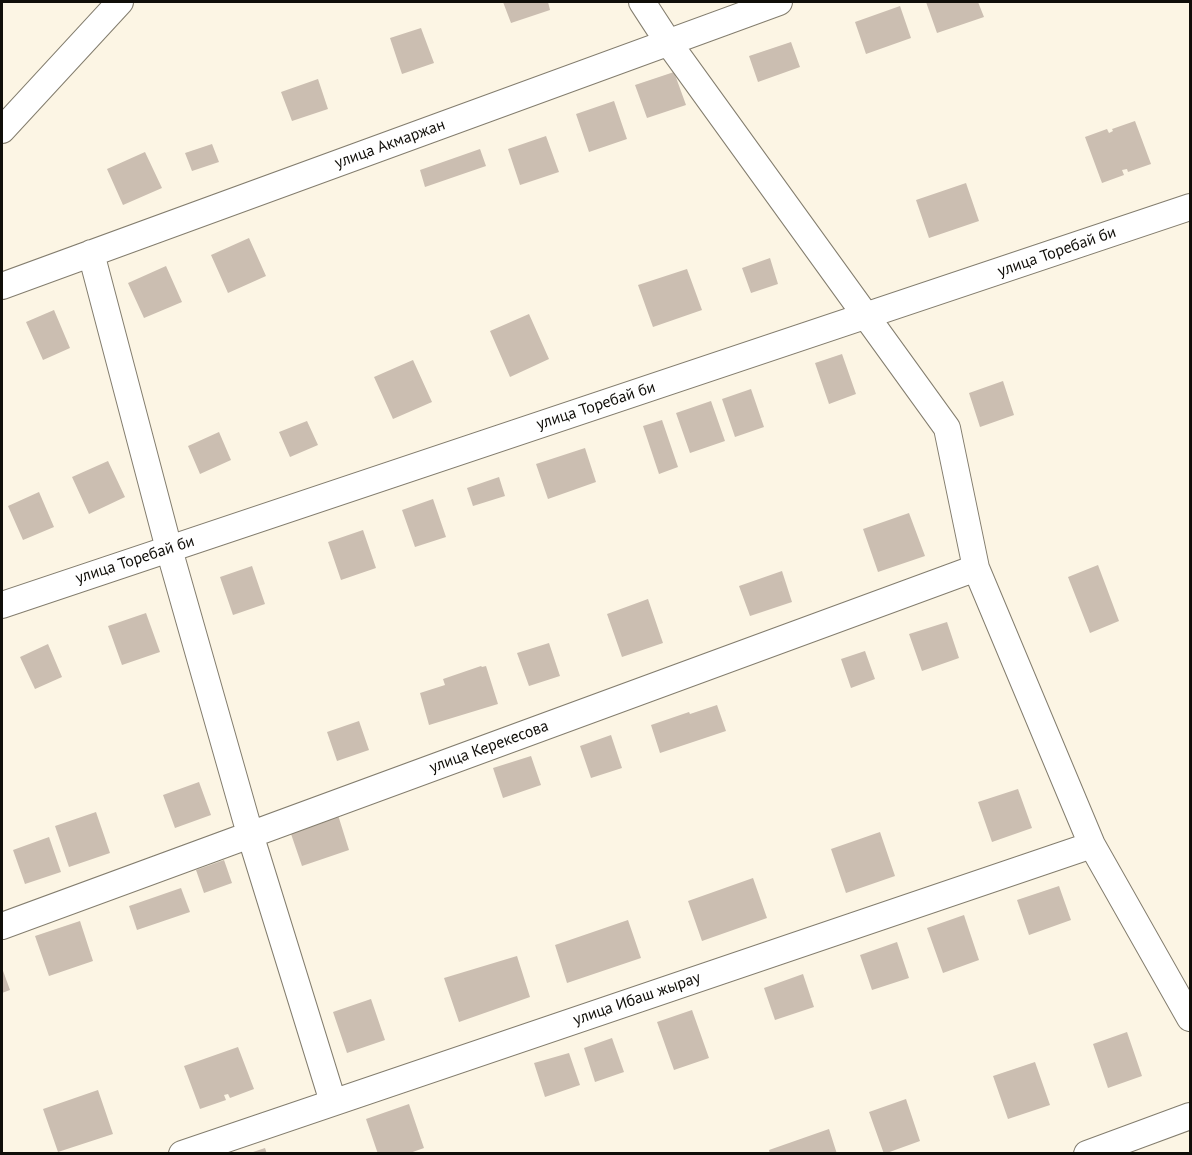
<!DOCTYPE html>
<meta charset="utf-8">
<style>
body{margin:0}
#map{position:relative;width:1192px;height:1155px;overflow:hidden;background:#fcf5e4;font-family:"PT Sans",sans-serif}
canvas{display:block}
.frame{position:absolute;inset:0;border:3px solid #100e09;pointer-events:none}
</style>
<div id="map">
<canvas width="1192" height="1155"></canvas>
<div class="frame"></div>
</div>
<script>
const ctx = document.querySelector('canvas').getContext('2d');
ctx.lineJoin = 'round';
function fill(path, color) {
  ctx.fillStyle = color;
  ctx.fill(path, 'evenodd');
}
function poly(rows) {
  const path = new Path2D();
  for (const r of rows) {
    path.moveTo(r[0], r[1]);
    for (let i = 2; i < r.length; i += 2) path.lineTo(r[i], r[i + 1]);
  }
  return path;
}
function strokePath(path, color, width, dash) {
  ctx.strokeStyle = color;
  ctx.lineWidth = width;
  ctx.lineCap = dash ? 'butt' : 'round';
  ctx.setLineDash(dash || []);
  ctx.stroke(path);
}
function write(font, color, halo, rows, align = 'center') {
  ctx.font = font + ' "PT Sans",sans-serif';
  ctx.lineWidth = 6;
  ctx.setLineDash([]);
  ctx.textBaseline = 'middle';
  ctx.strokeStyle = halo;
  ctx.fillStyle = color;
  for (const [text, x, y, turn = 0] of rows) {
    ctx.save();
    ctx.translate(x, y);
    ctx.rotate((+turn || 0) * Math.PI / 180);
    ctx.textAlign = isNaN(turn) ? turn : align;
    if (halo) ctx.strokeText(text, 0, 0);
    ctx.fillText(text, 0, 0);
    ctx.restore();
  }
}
const building = poly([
 [503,2,548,2,550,10,511,23],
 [926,2,978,2,984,17,937,33],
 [900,6,911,38,866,54,855,22],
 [421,28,434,63,402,74,390,38],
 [791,42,800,67,758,82,749,56],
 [674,72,686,105,647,118,635,85],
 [318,79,328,109,292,121,281,92],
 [614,101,627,139,589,152,576,114],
 [1135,121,1151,164,1128,172,1127,169,1122,170,1124,175,1102,183,1085,137,1107,129,1109,133,1113,131,1112,129],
 [546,136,559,172,520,185,508,149],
 [212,144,219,162,192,171,185,153],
 [480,149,486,166,425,187,420,170],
 [145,152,162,188,123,205,107,169],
 [966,183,979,221,929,238,916,200],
 [249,238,266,276,228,293,211,255],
 [770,258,778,284,751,293,742,268],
 [166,266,182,302,144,318,128,283],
 [687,269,702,310,653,327,638,285],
 [54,310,70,348,43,360,26,322],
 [529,314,549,359,510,377,490,331],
 [842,354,856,394,829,404,815,363],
 [413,360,432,402,393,419,374,377],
 [1003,381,1014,415,980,427,969,393],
 [751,389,764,427,735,437,722,399],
 [711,401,725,441,690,453,676,413],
 [662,420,678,467,659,474,643,426],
 [307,421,318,445,290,457,279,432],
 [219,432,231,460,200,474,188,446],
 [585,448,596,482,548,499,536,464],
 [108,461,125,497,89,514,72,477],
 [499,477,505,496,473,506,467,488],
 [39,492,54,527,23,540,8,506],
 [433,499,446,537,415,547,402,510],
 [909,513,925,556,878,572,863,529],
 [363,530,376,568,341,580,328,542],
 [1098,565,1119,621,1090,633,1068,577],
 [252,566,265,604,233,615,220,577],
 [782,571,792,602,750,616,739,586],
 [648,599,663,643,622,657,607,614],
 [146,613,160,652,122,665,108,626],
 [947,622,959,658,922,671,909,634],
 [549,643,560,676,529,686,517,653],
 [48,644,62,677,35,689,20,657],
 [865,651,875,679,851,688,841,659],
 [481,666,482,667,486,666,498,704,429,725,420,693,445,685,443,679],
 [717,705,726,731,660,753,651,725,689,712,690,714],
 [359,721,369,750,337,761,327,732],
 [611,735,622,768,591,778,580,746],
 [531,756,541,785,503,798,493,768],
 [199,782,211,815,175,828,163,795],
 [1018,789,1032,828,992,842,978,802],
 [96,812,110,853,69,867,55,826],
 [338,815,349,850,302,866,290,831],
 [880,832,895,876,846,893,831,849],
 [49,837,61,872,25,884,13,850],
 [224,860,232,883,204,893,196,870],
 [753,878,767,918,702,941,688,901],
 [1059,886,1071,920,1029,935,1017,900],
 [181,888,190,912,137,930,129,906],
 [964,915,979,960,943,973,927,928],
 [628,920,641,958,567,983,555,945],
 [80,921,93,961,49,976,35,936],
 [897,942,909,978,872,990,860,955],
 [517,956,530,997,459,1022,444,978],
 [2,968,10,990,2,993],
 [803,974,814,1007,775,1020,764,988],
 [371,999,385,1040,347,1053,333,1012],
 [692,1010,709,1058,674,1070,657,1022],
 [1127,1032,1142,1076,1108,1088,1093,1044],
 [612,1038,624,1072,595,1082,584,1048],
 [238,1047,254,1089,230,1098,228,1094,224,1095,226,1100,200,1109,184,1066],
 [569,1053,580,1085,545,1097,534,1063],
 [1035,1062,1050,1105,1008,1119,993,1076],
 [98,1090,113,1134,58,1152,43,1109],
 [906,1099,920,1141,884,1154,869,1112],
 [409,1104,424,1148,407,1154,378,1154,366,1119],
 [829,1129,837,1154,770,1154,769,1150],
 [265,1148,267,1154,250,1154,250,1153]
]);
const minor = poly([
 [642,2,668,42,947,428,976,568,1092,845,1190,1018],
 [2,130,120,2],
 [91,253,169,549,250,834,333,1102],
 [2,286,779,2],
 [2,605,1190,207],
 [2,926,976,568],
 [182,1154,1092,845],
 [1087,1154,1190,1116]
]);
const streetNames = [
 ["улица Акмаржан",390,144,-20],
 ["улица Торебай би",1057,252,-19],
 ["улица Торебай би",596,406,-18],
 ["улица Торебай би",135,560,-18],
 ["улица Керекесова",489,747,-20],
 ["улица Ибаш жырау",637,999,-19]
];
fill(building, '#cbbeb1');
strokePath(minor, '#837d6e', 28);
strokePath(minor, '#fff', 26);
write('16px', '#100e09', '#fff', streetNames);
</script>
